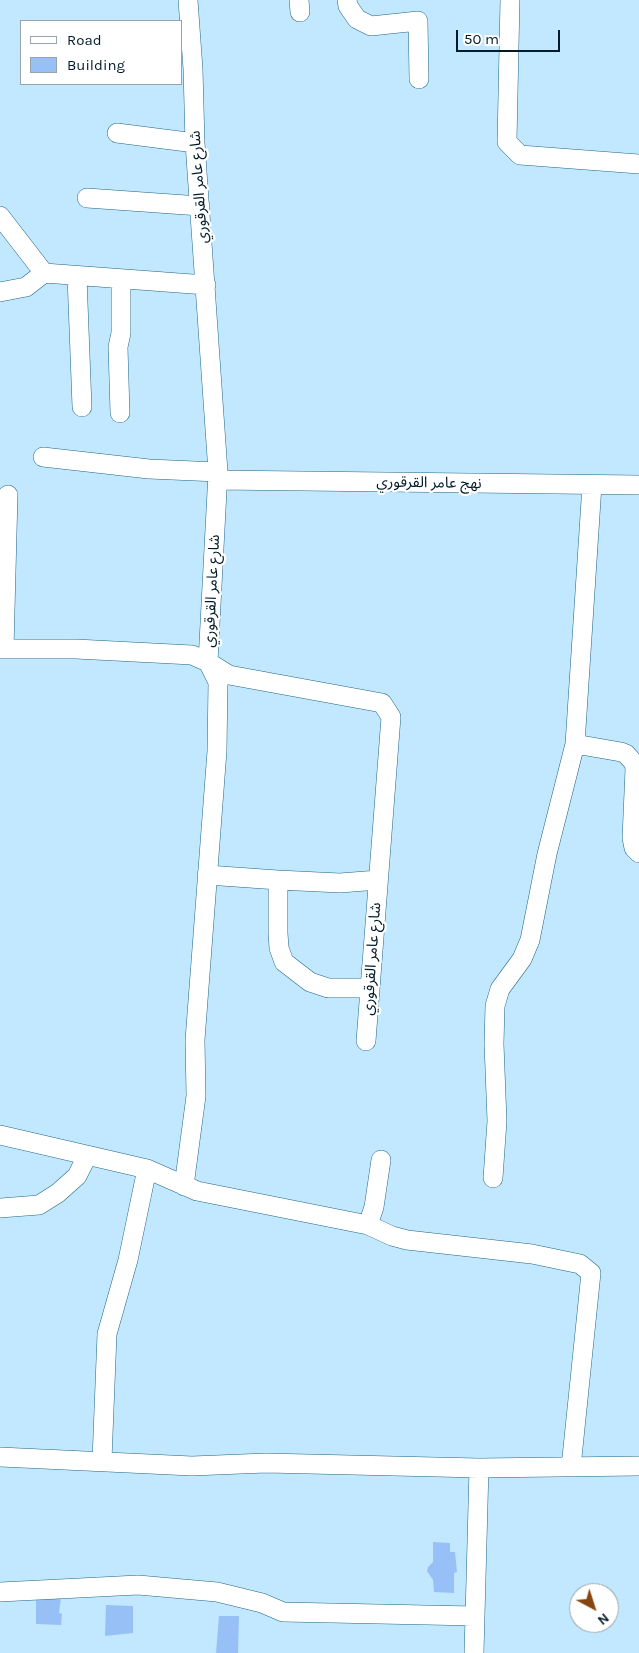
<!DOCTYPE html>
<meta charset="utf-8">
<style>
body{margin:0}
#map{position:relative;width:639px;height:1653px;overflow:hidden;background:#c1e8ff;font-family:Karla,sans-serif}
canvas{display:block}
.legend{position:absolute;left:20px;top:20px;width:162px;height:65px;box-sizing:border-box;background:#fff;border:1px solid #99a4a9;margin:0;padding:6px 9px;list-style:none;font-size:15px;color:#011b29}
.legend li{display:flex;align-items:center;gap:10px;height:25px}
.legend b{width:25px;border:1px solid #99a4a9}
.north{position:absolute;left:569px;top:1583px;width:50px;height:50px;box-sizing:border-box;background:#fff;border:1px solid #99a4a9;border-radius:50%;rotate:140deg;font-size:14px;font-weight:700;line-height:20px;text-align:center;color:#011b29}
.north::after{content:'';display:block;margin:auto;width:18px;height:22px;background:#874610;clip-path:polygon(50% 0,100% 100%,50% 72%,0 100%)}
.scale{position:absolute;left:456px;top:30px;width:104px;height:22px;box-sizing:border-box;border:2px solid #011b29;border-top:0;padding-left:6px;font-size:15px;line-height:18px;white-space:nowrap;color:#011b29;-webkit-text-stroke:4px #fff;paint-order:stroke}
</style>
<div id="map">
<canvas width="639" height="1653"></canvas>
<ul class="legend">
<li><b style="height:6px;background:#fff"></b>Road</li>
<li><b style="height:14px;background:#97c1f6"></b>Building</li>
</ul>
<div class="north">N</div>
<div class="scale">50 m</div>
</div>
<script>
const ctx = document.querySelector('canvas').getContext('2d');
ctx.lineJoin = 'round';
function fill(path, color) {
  ctx.fillStyle = color;
  ctx.fill(path, 'evenodd');
}
function poly(rows) {
  const path = new Path2D();
  for (const r of rows) {
    path.moveTo(r[0], r[1]);
    for (let i = 2; i < r.length; i += 2) path.lineTo(r[i], r[i + 1]);
  }
  return path;
}
function strokePath(path, color, width, dash) {
  ctx.strokeStyle = color;
  ctx.lineWidth = width;
  ctx.lineCap = dash ? 'butt' : 'round';
  ctx.setLineDash(dash || []);
  ctx.stroke(path);
}
function write(font, color, halo, rows, align = 'center') {
  ctx.font = font + ' Karla,"Noto Sans Arabic",sans-serif';
  ctx.lineWidth = 4.5;
  ctx.setLineDash([]);
  ctx.textBaseline = 'middle';
  ctx.strokeStyle = halo;
  ctx.fillStyle = color;
  for (const [text, x, y, turn = 0] of rows) {
    ctx.save();
    ctx.translate(x, y);
    ctx.rotate((+turn || 0) * Math.PI / 180);
    ctx.textAlign = isNaN(turn) ? turn : align;
    if (halo) ctx.strokeText(text, 0, 0);
    ctx.fillText(text, 0, 0);
    ctx.restore();
  }
}
const building = poly([
 [433,1542,450,1543,450,1552,455,1552,457,1572,454,1573,454,1593,434,1592,433,1580,427,1571,428,1567,433,1562],
 [36,1597,61,1598,59,1613,62,1614,61,1625,36,1624],
 [106,1605,133,1606,133,1633,105,1636],
 [219,1616,239,1616,238,1653,216,1653]
]);
const minor = poly([
 [188,0,193,69,195,143,218,472,208,662,229,675,382,703,391,717,366,1041],
 [299,0,300,12],
 [347,0,348,6,357,19,371,26,418,21,419,79],
 [510,0,507,142,520,155,639,164],
 [117,133,195,143],
 [87,198,200,206],
 [0,216,44,273],
 [77,276,82,407],
 [0,292,26,287,44,273,206,285],
 [120,413,118,347,121,333,121,279],
 [43,457,149,469,218,472],
 [218,480,639,485],
 [0,649,76,649,192,655,208,662,218,682,217,751,195,1040,196,1096,184,1186],
 [4,649,8,495],
 [575,744,621,752,626,754,634,763,635,769,632,838,634,848,639,853],
 [207,875,278,880,278,933,279,948,284,962,310,982,328,988,370,988],
 [278,880,340,883,378,880],
 [0,1135,147,1169,197,1191,368,1225,392,1236,407,1240,532,1254,580,1264,591,1273,571,1467],
 [493,1178,497,1121,494,1044,495,1006,500,989,522,959,530,940,547,854,575,744,592,485],
 [0,1208,39,1205,58,1193,77,1176,87,1156],
 [368,1225,374,1207,381,1160],
 [0,1457,192,1466,266,1463,479,1468,639,1466],
 [102,1460,107,1334,128,1260,147,1169],
 [0,1592,138,1585,217,1592,262,1603,283,1612,474,1616],
 [474,1653,479,1468]
]);
const streetNames = [
 ["شارع عامر القرقوري",199,187,-94],
 ["نهج عامر القرقوري",429,483,1],
 ["شارع عامر القرقوري",212,591,-87],
 ["شارع عامر القرقوري",372,959,-86]
];
fill(building, '#97c1f6');
strokePath(minor, '#206587', 20);
strokePath(minor, '#fff', 19);
write('15px', '#011b29', '#fff', streetNames);
</script>
